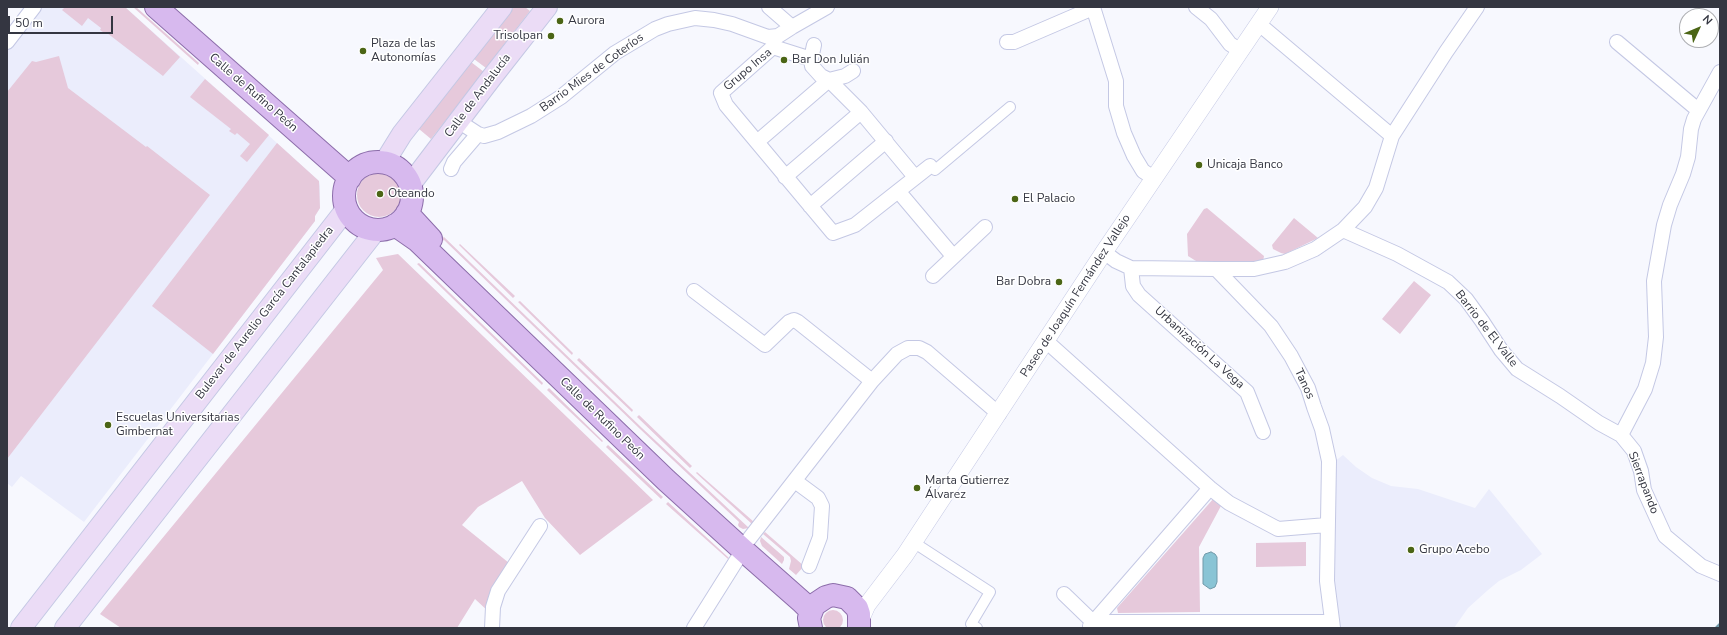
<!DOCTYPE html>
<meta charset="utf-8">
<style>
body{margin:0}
#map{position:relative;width:1727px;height:635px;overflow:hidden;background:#f7f8fe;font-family:"Nunito Sans",sans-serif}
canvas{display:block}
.frame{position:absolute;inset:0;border:8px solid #343641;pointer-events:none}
.north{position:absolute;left:1679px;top:8px;width:40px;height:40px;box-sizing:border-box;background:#fff;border:1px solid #aeafb3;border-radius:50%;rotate:46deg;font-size:11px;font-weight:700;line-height:16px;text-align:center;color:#343641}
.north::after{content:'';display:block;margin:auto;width:14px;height:18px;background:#4b6515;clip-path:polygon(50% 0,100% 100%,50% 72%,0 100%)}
.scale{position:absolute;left:8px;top:16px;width:105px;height:18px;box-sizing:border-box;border:2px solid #343641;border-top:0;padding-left:5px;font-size:12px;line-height:14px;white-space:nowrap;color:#343641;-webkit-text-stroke:3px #fff;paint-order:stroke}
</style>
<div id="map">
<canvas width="1727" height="635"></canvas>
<div class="frame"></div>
<div class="north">N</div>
<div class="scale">50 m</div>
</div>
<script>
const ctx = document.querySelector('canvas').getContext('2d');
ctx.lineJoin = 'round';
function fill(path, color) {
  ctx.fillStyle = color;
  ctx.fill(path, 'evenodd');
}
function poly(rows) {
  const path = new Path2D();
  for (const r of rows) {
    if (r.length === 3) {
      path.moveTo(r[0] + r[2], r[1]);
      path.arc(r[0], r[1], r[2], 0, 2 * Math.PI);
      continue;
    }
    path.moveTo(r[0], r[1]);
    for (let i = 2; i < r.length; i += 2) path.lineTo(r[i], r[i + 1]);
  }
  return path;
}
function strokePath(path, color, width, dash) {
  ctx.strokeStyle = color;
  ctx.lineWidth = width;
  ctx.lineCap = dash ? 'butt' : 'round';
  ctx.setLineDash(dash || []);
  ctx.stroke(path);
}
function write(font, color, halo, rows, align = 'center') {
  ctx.font = font + ' "Nunito Sans",sans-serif';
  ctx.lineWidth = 3;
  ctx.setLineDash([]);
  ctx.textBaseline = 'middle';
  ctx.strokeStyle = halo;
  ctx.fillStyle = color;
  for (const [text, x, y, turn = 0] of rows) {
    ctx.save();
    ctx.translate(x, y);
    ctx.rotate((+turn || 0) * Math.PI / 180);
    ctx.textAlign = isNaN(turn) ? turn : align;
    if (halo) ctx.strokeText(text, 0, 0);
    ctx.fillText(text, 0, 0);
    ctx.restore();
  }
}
const built = poly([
 [42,7,125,7,277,143,319,181,320,186,320,208,315,216,315,221,84,522,21,476,12,487,7,483,7,51],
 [1343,455,1356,467,1372,478,1391,486,1418,489,1475,508,1489,489,1542,554,1521,570,1499,581,1488,590,1468,608,1454,628,1341,628,1333,582,1334,462]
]);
const green = poly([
 [65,7,125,7,180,57,163,76,107,33,106,34,100,30,101,28,88,18,82,26,62,10],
 [133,7,136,7,199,63,198,65],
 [514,7,525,7,530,11,486,68,474,59],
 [59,56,68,88,146,147,147,146,210,195,7,459,7,92,32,61,36,62],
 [471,62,484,72,431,139,419,129],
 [205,79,269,135,247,162,240,156,250,144,237,133,235,135,229,131,231,129,190,97],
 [277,143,319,181,320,208,315,216,315,221,213,354,152,306],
 [379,195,22],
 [1207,208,1264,256,1263,262,1236,263,1196,261,1188,256,1187,234,1204,209],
 [1294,218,1318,238,1285,254,1281,253,1273,249,1272,245],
 [444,237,642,428,749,528,743,529,739,527,738,525,739,522,640,429,444,240,441,242,439,241],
 [460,244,515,296,513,298,459,245],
 [398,254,653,500,580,555,545,518,522,481,478,507,462,525,514,567,489,612,475,599,457,628,121,628,100,614,383,270,376,258],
 [419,263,543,383,542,385,417,264],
 [1414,281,1431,295,1400,334,1382,319],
 [520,301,573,353,572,355,518,302],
 [579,358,633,410,632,412,577,360],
 [549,388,603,441,602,442,547,390],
 [639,415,692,466,690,468,637,417],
 [608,445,663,497,661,499,606,447],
 [697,472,754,522,752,524,696,473],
 [1214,498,1222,504,1199,547,1200,612,1118,613,1117,608],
 [668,502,729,558,728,559,666,504],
 [765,532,804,566,796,575,789,569,791,561,790,557,763,534],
 [761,537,784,557,784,560,782,564,762,546,760,541],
 [1306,542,1306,566,1256,567,1256,543],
 [833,620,10]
]);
const water = poly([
 [1211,552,1215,554,1217,557,1217,582,1215,587,1210,589,1203,584,1203,558,1205,554,1211,552]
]);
const stream = poly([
 [1717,628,1720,625]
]);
const pedestrian = poly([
 [935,170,1010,107],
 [913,542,990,592,971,624,977,628]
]);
const minor = poly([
 [769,7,792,27],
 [1093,7,1116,81,1116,106,1124,133,1134,156,1143,171,1154,178],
 [1196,7,1211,19,1230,44,1241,51],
 [1259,24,1392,136],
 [7,42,34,7],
 [1007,42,1014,42,1093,8],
 [1617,42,1698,110],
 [811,59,814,45],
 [458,121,478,134,484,136,498,132,531,116,561,97,615,53,655,29,668,24,695,18,714,20,732,24,768,37,778,36,792,27,827,7],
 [757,142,829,80,845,76,853,71],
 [451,169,454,162,478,134],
 [785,177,861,112],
 [915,177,861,112,829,80,821,76,812,66,811,59,773,47,721,93,726,105,833,233,855,225,930,166],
 [899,192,953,256],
 [810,206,886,141],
 [1343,230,1397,254,1448,282,1466,299,1482,321,1501,350,1517,369,1560,396,1599,423,1621,435,1634,451,1641,471,1644,490,1665,536,1701,566,1720,574],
 [1104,252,1116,261,1131,268,1216,269,1254,269,1285,262,1315,249,1343,230,1365,207,1376,188,1392,136,1446,52,1477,7],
 [1131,268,1133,286,1139,295,1247,392,1263,432],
 [1216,269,1271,326,1291,356,1308,388,1314,407,1322,429,1329,461,1327,581,1333,628],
 [933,276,985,227],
 [694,291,765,345,789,322,794,320,798,322,872,381],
 [1046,341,1210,488,1229,503,1278,529,1327,525],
 [1621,435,1645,389,1653,363,1656,337,1654,281,1664,225,1670,205,1683,174,1688,157,1691,129,1694,119,1720,72],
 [795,481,818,498,822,506,820,537,809,566],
 [749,539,872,381,897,354,908,348,919,348,927,352,999,414],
 [1064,594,1093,622,1332,622],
 [1090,626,1210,488],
 [492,628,493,607,498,591,540,526],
 [694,628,743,550]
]);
const tertiary = poly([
 [860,621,867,605,905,555,1104,252,1270,7]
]);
const secondary = poly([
 [384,163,402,134,502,7],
 [410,185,492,77,547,7],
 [21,628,347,208],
 [65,628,376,230]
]);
const primary = poly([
 [156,7,350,178],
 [378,196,34],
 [407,213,431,239],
 [395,225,418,241,666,480,743,550,802,602,811,611],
 [811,628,809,618,814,605,826,597,833,595,847,598,857,608,859,614,859,628]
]);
const markers = [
 [560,21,4,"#4b6515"],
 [551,36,4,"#4b6515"],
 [363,51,4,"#4b6515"],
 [784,60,4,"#4b6515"],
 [1199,165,4,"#4b6515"],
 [380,194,4,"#4b6515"],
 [1015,199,4,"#4b6515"],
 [1059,282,4,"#4b6515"],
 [108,425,4,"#4b6515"],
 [917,488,4,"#4b6515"],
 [1411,550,4,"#4b6515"]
];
const poiNames = [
 ["Aurora",568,21],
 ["Trisolpan",543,36,"right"],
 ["Plaza de las",371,44],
 ["Autonomías",371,58],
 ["Bar Don Julián",792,60],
 ["Unicaja Banco",1207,165],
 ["Oteando",388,194],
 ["El Palacio",1023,199],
 ["Bar Dobra",1051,282,"right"],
 ["Escuelas Universitarias",116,418],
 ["Gimbernat",116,432],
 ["Marta Gutierrez",925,481],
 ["Álvarez",925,495],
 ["Grupo Acebo",1419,550]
];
const streetNames = [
 ["Grupo Insa",748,70,-40],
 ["Barrio Mies de Coteríos",592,73,-36],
 ["Calle de Rufino Peón",253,93,41],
 ["Calle de Andalucía",478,96,-53],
 ["Paseo de Joaquín Fernández Vallejo",1076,296,-57],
 ["Bulevar de Aurelio García Cantalapiedra",265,313,-52],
 ["Barrio de El Valle",1486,329,52],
 ["Urbanización La Vega",1199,348,42],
 ["Tanos",1304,384,65],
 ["Calle de Rufino Peón",602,419,44],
 ["Sierrapando",1643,483,69]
];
fill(built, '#ebedfc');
fill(green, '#e6c9db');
fill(water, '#89c4d5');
strokePath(water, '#7099a9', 1);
strokePath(stream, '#7099a9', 4);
strokePath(pedestrian, '#c4c8e4', 12);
strokePath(minor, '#c4c8e4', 16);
strokePath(tertiary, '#c4c8e4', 18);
strokePath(secondary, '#c4c8e4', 22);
strokePath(primary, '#8c6daa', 24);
strokePath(pedestrian, '#fff', 10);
strokePath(minor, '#fff', 14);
strokePath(tertiary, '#fff', 17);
strokePath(secondary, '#ebdcf6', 20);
strokePath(primary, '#d7b9ee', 22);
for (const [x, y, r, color] of markers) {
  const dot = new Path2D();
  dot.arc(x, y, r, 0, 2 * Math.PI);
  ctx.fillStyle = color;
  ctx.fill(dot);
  strokePath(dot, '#fff', 1.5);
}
write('12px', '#343641', '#fff', poiNames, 'left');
write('12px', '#343641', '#fff', streetNames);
</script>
